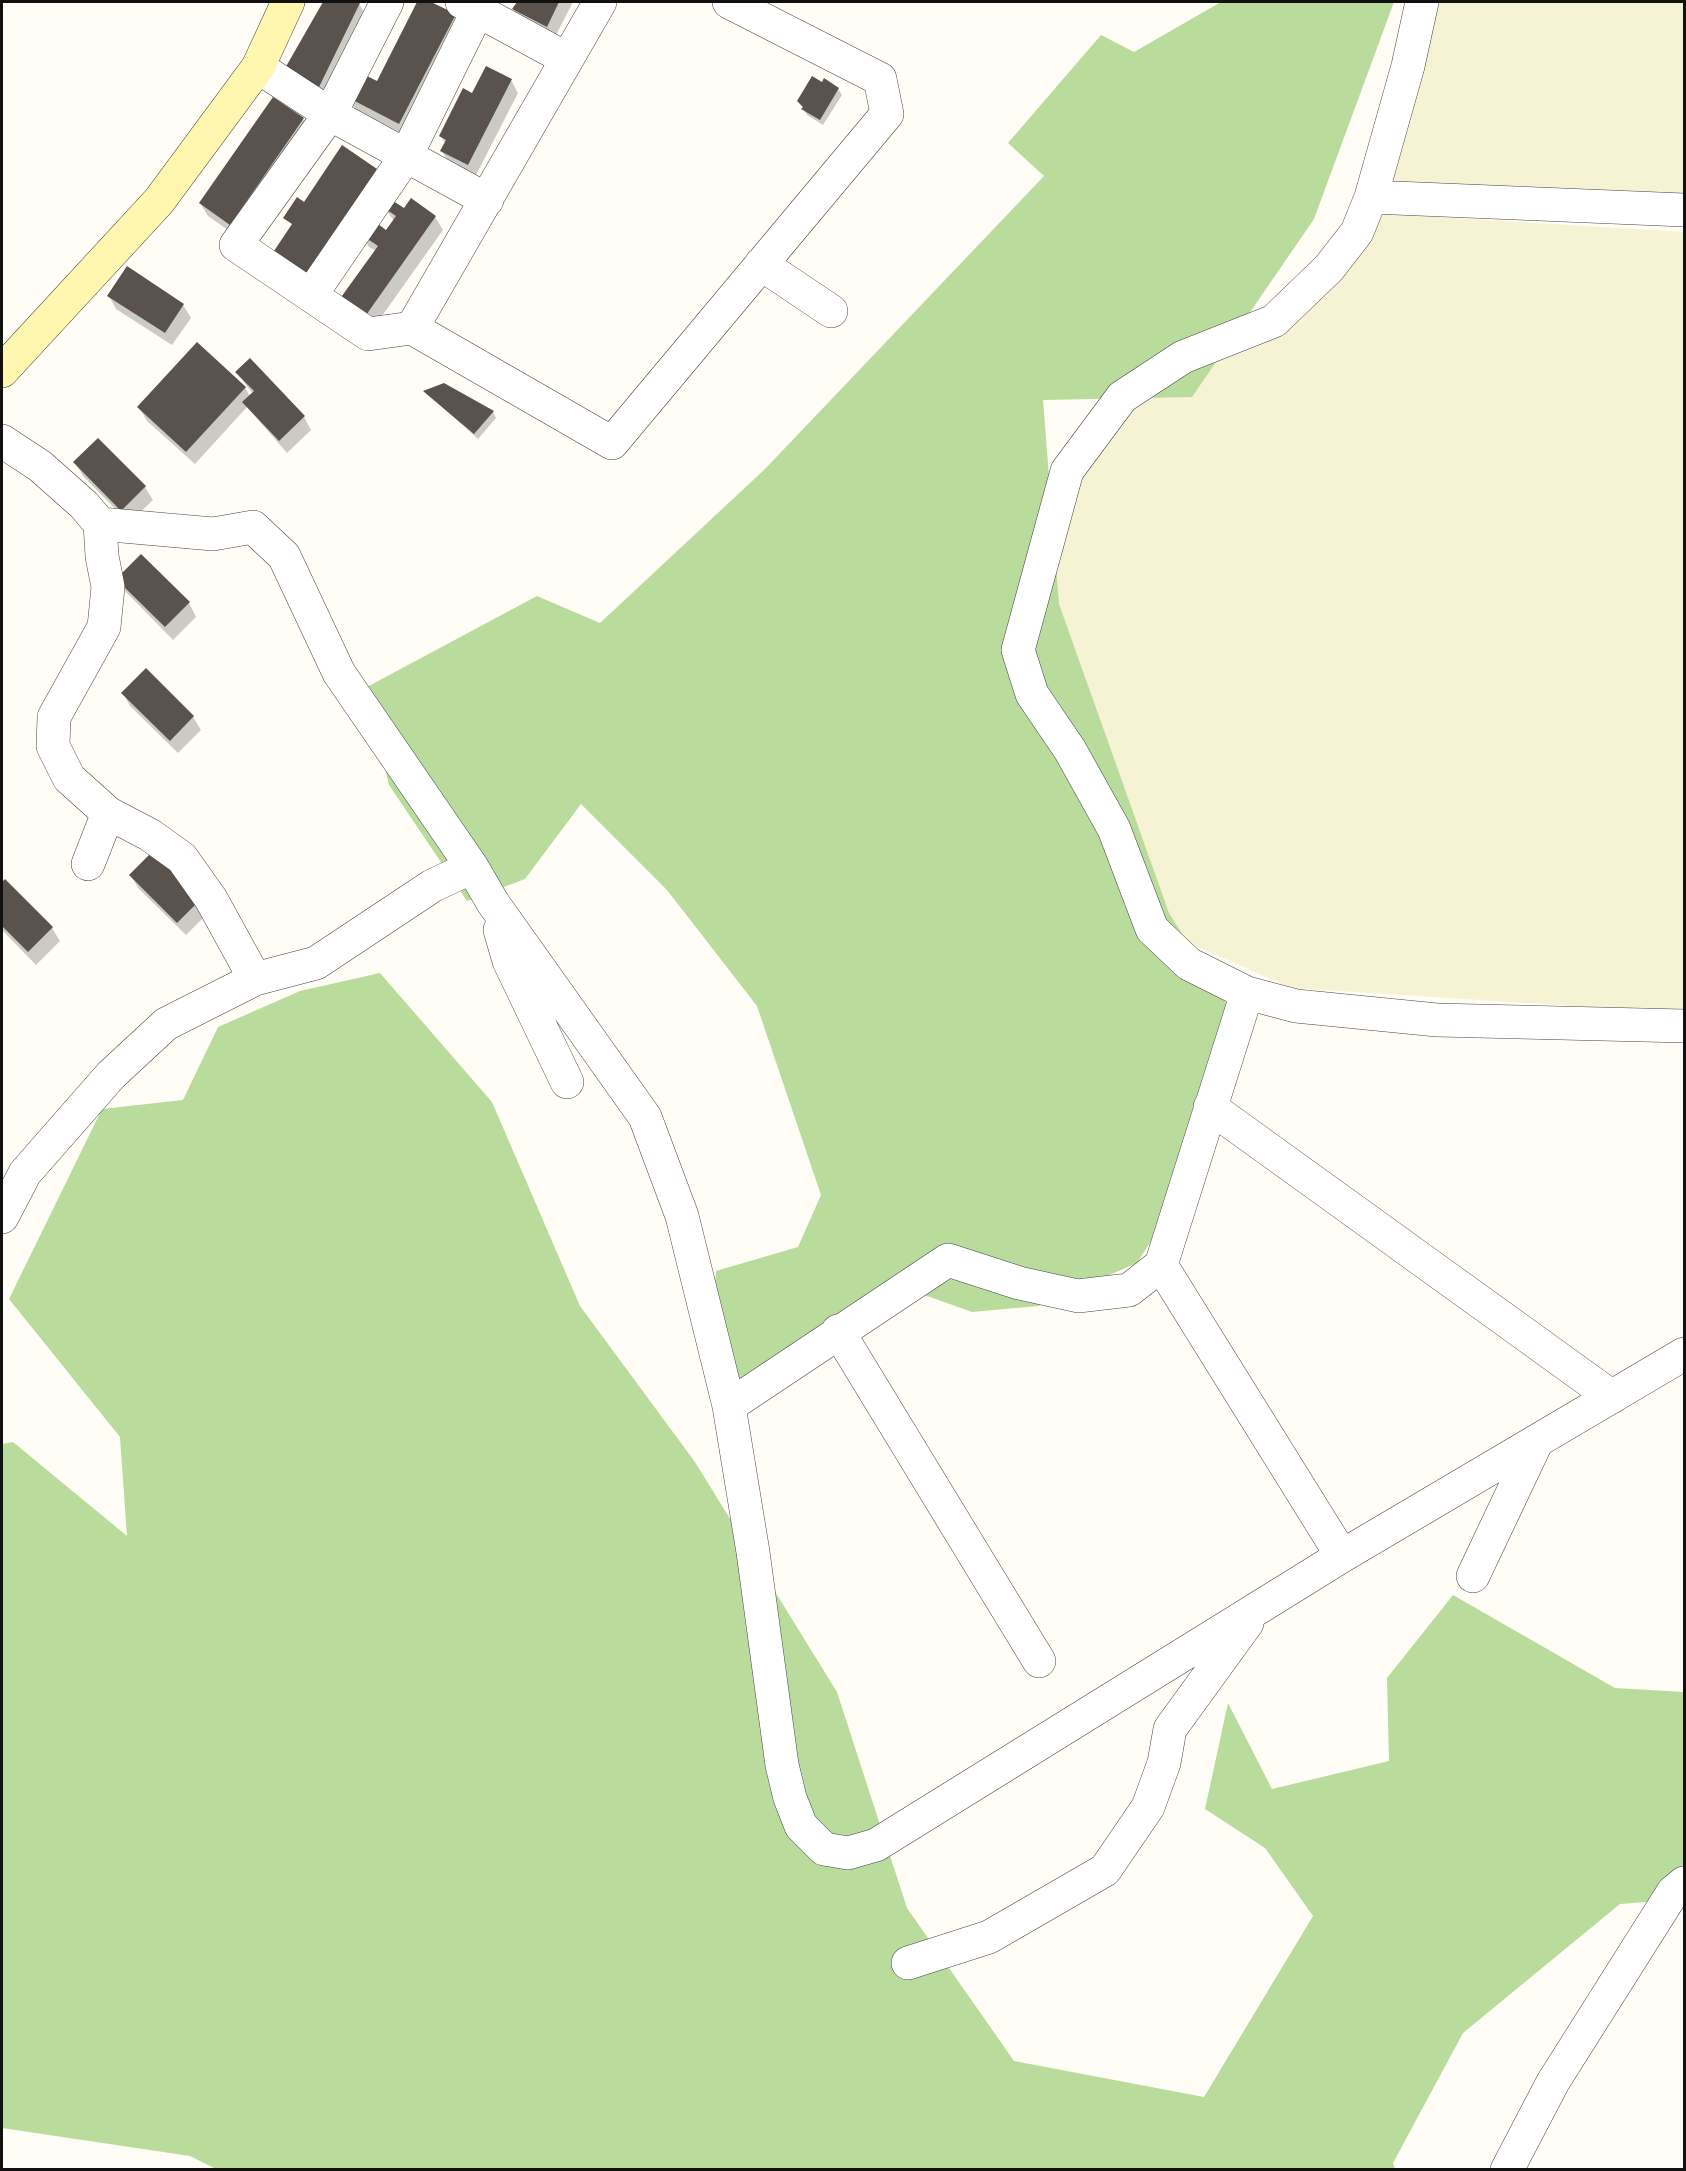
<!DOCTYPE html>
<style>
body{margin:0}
#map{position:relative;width:1686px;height:2171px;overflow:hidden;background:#fffdf5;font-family:Bitter,serif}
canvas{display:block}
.frame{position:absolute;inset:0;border:3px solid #111;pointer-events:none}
</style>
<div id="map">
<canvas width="1686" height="2171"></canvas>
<div class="frame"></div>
</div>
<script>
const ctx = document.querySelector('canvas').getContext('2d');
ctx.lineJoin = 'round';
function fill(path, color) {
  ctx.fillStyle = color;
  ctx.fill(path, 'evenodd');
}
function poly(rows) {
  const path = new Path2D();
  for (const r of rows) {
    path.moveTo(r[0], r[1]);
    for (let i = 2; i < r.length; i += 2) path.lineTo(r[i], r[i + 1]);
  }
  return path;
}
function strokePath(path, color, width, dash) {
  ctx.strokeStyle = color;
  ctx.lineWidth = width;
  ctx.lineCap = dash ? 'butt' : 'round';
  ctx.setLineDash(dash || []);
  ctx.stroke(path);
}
const farmland = poly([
 [1431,2,1684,2,1684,198,1384,189],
 [1373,213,1684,232,1684,1013,1291,988,1169,934,1041,599,1086,461,1151,386,1229,353]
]);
const forest = poly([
 [1221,2,1394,2,1314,219,1192,397,1043,400,1059,604,1169,913,1227,1005,1217,1139,1137,1263,1038,1306,972,1312,891,1283,735,1393,712,1323,716,1271,798,1247,821,1195,757,1006,667,890,581,804,525,879,467,901,389,785,365,688,537,596,600,623,765,469,1044,176,1008,143,1101,35,1134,52],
 [380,973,492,1102,580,1306,695,1462,837,1692,907,1908,1014,2061,1204,2097,1313,1916,1265,1848,1205,1809,1228,1703,1272,1789,1389,1761,1387,1678,1453,1595,1615,1688,1684,1692,1684,1899,1620,1904,1463,2033,1393,2163,1395,2169,218,2170,190,2156,2,2128,2,1444,13,1442,127,1536,120,1437,9,1299,102,1109,183,1100,218,1027,300,991]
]);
const shadow = poly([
 [324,2,354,2,359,4,367,17,327,99,286,70],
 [419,2,427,2,455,15,462,28,407,136,356,110,348,97,377,83],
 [518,2,573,2,554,39,521,23,514,9],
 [511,80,518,93,475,177,450,165,442,151,446,145,441,136,473,95],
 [838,89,842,95,823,125,807,115,799,101],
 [303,119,310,133,238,237,208,216,200,203],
 [383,206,435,217,443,230,372,330,349,314,376,251,369,247,361,234,387,232,394,221],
 [109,296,183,305,191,318,172,345,116,309],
 [237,373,304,417,311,430,287,453,247,407,195,464,147,421,139,407,245,387,250,397,253,394],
 [425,392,493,412,496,418,478,439],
 [75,462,145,487,153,500,129,523,83,476],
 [141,556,189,603,196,617,173,640,126,592,118,579],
 [123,693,193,717,201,730,178,753,130,706],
 [154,852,209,912,186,935,138,888,131,875],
 [5,881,52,928,60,941,36,965,2,930,2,884]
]);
const building = poly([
 [323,2,360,3,319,87,284,70],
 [417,2,431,2,456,14,399,124,347,97,359,72,377,81],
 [517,2,559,2,547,27,512,9],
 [486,66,512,79,468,165,440,151,446,140,439,136,463,88,472,93],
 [812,76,822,82,824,78,839,88,820,120,801,109,803,107,797,101],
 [273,97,304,118,230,225,199,203],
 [342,145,380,171,306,280,270,257,292,224,283,218,297,197,304,202],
 [387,197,404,208,411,198,436,216,364,318,339,300,378,246,360,234,370,218,386,230,396,216,381,206],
 [127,266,184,304,165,333,107,296],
 [197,342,246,387,186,452,137,407],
 [250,358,305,416,279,441,242,402,254,391,235,372],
 [444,383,494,411,474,434,423,391],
 [98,438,146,486,121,511,73,462],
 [141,554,190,602,165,627,116,579],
 [146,668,194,716,170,741,121,693],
 [154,850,202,898,177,923,129,875],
 [5,879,53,927,28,952,2,926,2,882]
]);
const street = poly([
 [387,2,330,114,236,245,368,334,412,328],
 [462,2,567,59],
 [600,2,412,328,612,443,887,114,880,79,729,2],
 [1422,2,1408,66,1371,197,1357,232,1329,268,1274,321,1183,357,1122,397,1067,471,1018,650,1032,694,1070,750,1114,829,1152,929,1189,964,1247,993,1296,1006,1437,1020,1684,1026],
 [258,67,330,114,487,200],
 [1371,197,1684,210],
 [761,264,831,311],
 [311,295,406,156,482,2],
 [2,441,40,466,84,505,100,524,213,534,253,527,284,556,339,673,472,867,493,903,645,1117,682,1216,729,1406,753,1552,782,1765,790,1798,801,1826,824,1849,848,1853,876,1845,1342,1556,1684,1354],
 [100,524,102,556,108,587,104,627,54,717,53,746,69,778,108,813,150,835,182,858,211,899,255,979],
 [88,864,108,813],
 [500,930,509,961,567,1082],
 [1210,1107,1612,1397],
 [2,1217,25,1173,111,1075,166,1024,255,979,316,963,432,886,472,867],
 [1161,1265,1342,1556],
 [838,1331,1039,1661],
 [729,1406,948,1260,1019,1283,1078,1296,1129,1290,1161,1265,1247,993],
 [1473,1576,1537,1441],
 [908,1963,989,1937,1105,1870,1148,1807,1164,1763,1170,1729,1247,1623],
 [1507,2170,1553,2082,1673,1892,1684,1883]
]);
const secondary = poly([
 [2,371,159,201,258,67,288,2]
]);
fill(farmland, '#f6f3d4');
fill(forest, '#b9dc9c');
fill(shadow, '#0003');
fill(building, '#5a524d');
strokePath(street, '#444', 34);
strokePath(secondary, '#333', 34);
strokePath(street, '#fff', 33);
strokePath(secondary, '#fff6b0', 33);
</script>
